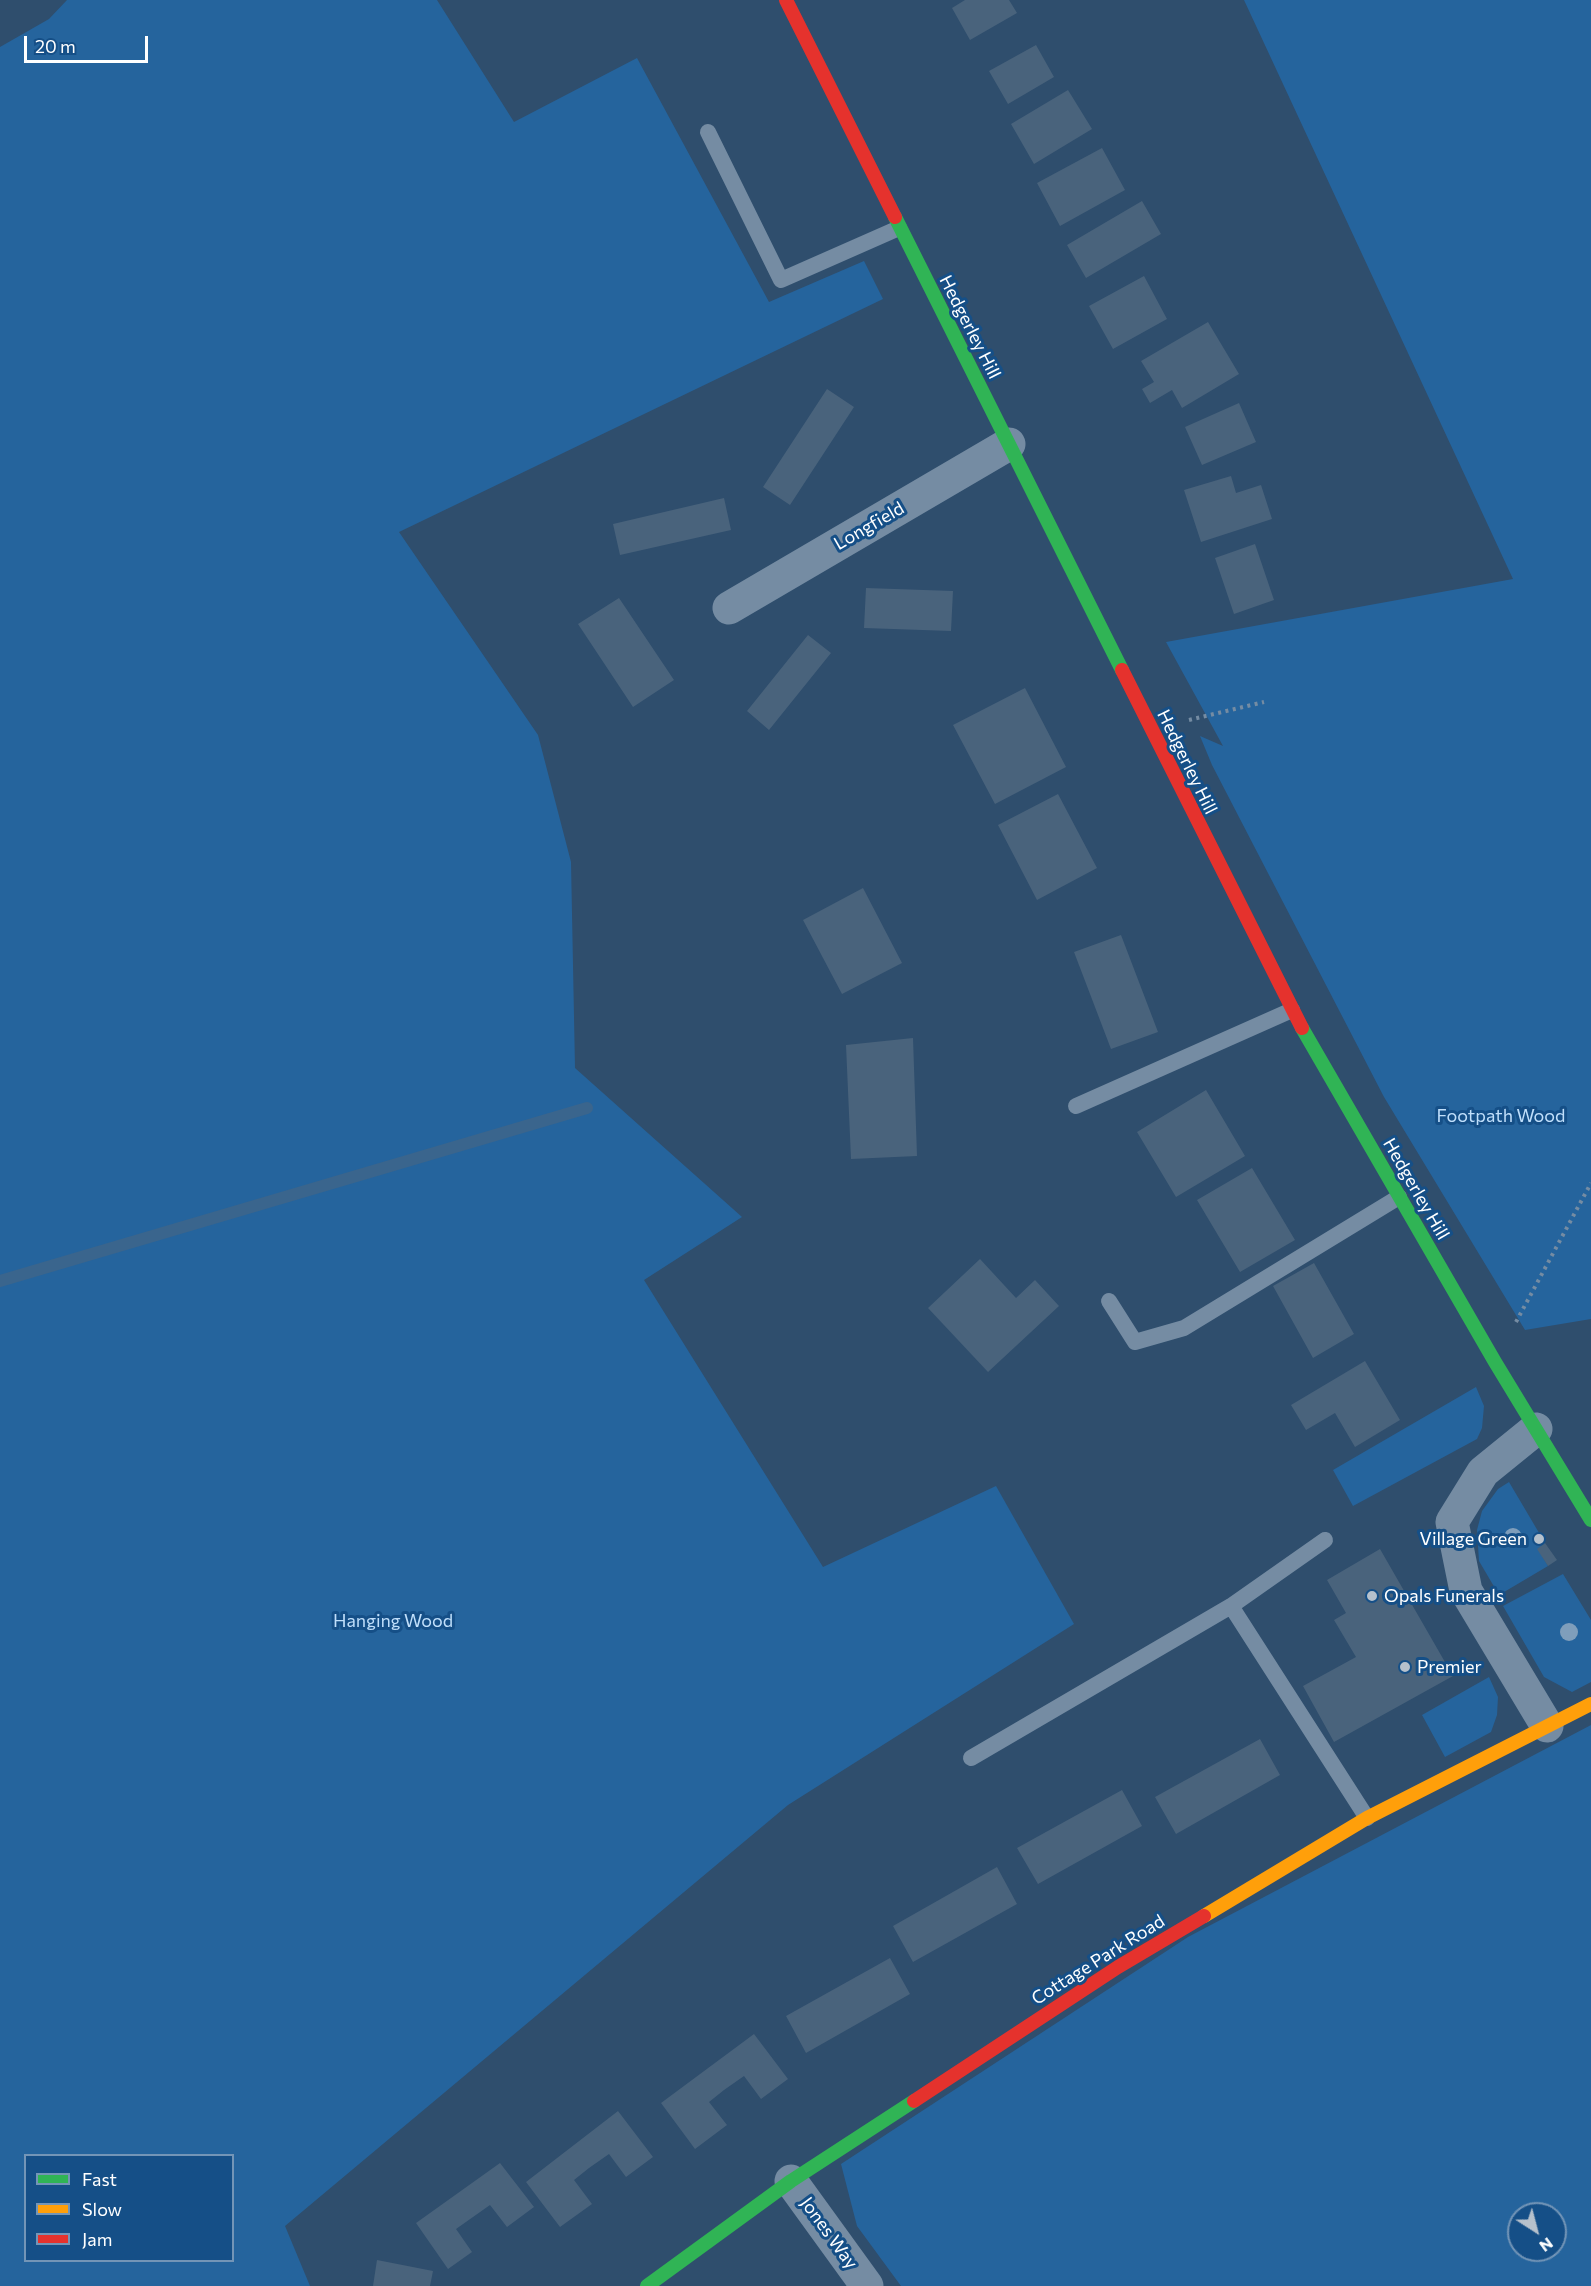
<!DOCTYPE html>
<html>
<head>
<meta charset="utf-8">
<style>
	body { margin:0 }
	#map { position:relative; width:1591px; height:2286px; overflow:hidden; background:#2f4e6d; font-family:Commissioner,sans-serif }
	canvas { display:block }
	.legend { position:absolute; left:24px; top:2154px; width:210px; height:108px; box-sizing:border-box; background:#154f87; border:2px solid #7395b7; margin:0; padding:8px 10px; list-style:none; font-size:18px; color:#fff }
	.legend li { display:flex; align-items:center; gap:12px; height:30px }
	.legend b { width:30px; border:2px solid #7395b7 }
	.north { position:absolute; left:1507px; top:2202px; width:60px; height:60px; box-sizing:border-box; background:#154f87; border:2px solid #7395b7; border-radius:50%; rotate:144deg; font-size:16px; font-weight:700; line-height:24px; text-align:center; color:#fff }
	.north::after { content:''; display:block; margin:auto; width:21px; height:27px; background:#b6c1cc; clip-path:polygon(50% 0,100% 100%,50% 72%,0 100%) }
	.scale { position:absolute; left:24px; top:36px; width:124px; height:27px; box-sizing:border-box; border:3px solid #fff; border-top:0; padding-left:8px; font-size:18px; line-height:21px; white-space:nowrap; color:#fff; -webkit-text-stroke:4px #154f87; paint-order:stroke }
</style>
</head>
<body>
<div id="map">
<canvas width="1591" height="2286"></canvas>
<ul class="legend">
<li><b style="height:8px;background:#30b455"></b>Fast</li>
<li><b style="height:8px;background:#ff9f0a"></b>Slow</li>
<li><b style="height:8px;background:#e5322d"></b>Jam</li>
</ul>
<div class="north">N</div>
<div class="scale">20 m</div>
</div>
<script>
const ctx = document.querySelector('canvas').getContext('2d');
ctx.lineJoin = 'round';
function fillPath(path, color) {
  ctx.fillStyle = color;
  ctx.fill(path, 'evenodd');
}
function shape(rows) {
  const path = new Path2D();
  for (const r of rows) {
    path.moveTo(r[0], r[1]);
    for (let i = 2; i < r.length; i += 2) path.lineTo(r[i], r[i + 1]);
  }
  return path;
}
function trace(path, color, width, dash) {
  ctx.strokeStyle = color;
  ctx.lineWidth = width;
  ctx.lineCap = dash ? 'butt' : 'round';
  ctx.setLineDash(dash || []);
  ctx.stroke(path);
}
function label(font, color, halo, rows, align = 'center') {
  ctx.font = font + ' Commissioner,sans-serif';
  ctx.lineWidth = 6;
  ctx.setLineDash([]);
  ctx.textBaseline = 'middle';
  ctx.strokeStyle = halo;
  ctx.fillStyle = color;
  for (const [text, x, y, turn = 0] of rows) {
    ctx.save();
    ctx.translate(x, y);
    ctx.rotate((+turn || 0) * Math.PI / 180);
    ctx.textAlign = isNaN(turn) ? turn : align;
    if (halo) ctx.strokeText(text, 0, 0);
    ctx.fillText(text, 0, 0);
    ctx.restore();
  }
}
fillPath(shape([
	[67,0,437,0,514,122,637,58,769,302,864,261,883,299,399,532,538,735,571,862,575,1068,742,1217,644,1280,823,1567,996,1486,1074,1624,788,1805,285,2226,310,2286,0,2286,0,47,49,19],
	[26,2156,232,2156,232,2260,26,2260],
	[1244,0,1591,0,1591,1319,1525,1330,1384,1097,1212,765,1200,736,1223,746,1166,642,1513,579],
	[1476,1387,1484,1406,1482,1428,1477,1439,1353,1506,1333,1470],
	[1509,1482,1545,1543,1538,1549,1548,1566,1499,1595,1479,1561,1477,1530,1482,1511,1498,1489],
	[1563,1574,1591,1620,1591,1682,1572,1692,1544,1677,1503,1606],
	[1489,1677,1498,1697,1497,1715,1491,1732,1445,1757,1422,1715],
	[1591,1725,1591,2286,901,2286,857,2226,841,2164,1188,1937],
	[1519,2214,1555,2214,1555,2250,1519,2250]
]), '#25649d');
trace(shape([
	[0,1281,587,1108]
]), '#3a658d', 12);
fillPath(shape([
	[965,0,1009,0,1017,13,970,40,952,8],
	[1036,45,1054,77,1008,104,989,71],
	[1068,90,1092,129,1034,164,1011,124],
	[1102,148,1125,190,1060,226,1037,183],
	[1142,201,1161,234,1086,278,1067,245],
	[1144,276,1167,319,1113,349,1089,306],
	[1208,322,1239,374,1182,408,1172,390,1150,403,1142,389,1154,382,1141,361],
	[827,389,854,407,790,505,763,487],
	[1239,403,1256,442,1202,465,1185,427],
	[1231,476,1236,493,1261,485,1272,519,1201,542,1184,490],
	[724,498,731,530,620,555,613,524],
	[1255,544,1274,600,1234,614,1215,558],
	[866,588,953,591,951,631,864,628],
	[619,598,674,680,633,707,578,624],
	[808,635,831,653,769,730,747,711],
	[1025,688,1066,767,995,804,953,725],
	[1058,794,1097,868,1037,900,998,825],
	[863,888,902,963,842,994,803,920],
	[1121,935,1158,1032,1111,1049,1074,952],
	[913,1038,917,1156,851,1159,846,1045],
	[1206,1090,1245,1156,1176,1197,1137,1132],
	[1252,1168,1295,1240,1240,1272,1197,1200],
	[980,1259,1016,1298,1035,1280,1059,1306,988,1372,928,1308],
	[1314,1263,1354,1334,1313,1358,1273,1286],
	[1365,1361,1400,1420,1355,1447,1335,1413,1306,1430,1291,1405],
	[1545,1543,1557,1560,1548,1566,1537,1549],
	[1380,1549,1453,1676,1334,1742,1303,1686,1356,1657,1334,1620,1346,1613,1327,1580],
	[1260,1739,1280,1775,1176,1834,1155,1797],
	[1122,1790,1142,1826,1038,1884,1017,1848],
	[997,1867,1017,1904,913,1962,893,1926],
	[890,1958,910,1994,806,2053,786,2016],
	[754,2034,788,2079,761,2099,744,2076,724,2090,709,2102,727,2125,695,2149,661,2103],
	[618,2111,653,2157,626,2177,609,2154,589,2168,574,2180,592,2204,560,2227,526,2182],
	[500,2163,534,2207,507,2227,490,2205,456,2229,472,2252,448,2269,416,2223],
	[377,2260,433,2271,430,2286,373,2286]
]), '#49637c');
trace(shape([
	[1189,720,1264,702],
	[1516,1322,1591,1183]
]), '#758ca3', 4, [3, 4.5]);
trace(shape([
	[708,132,781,280,899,228],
	[1076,1106,1292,1010],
	[1109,1301,1135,1342,1184,1328,1399,1197],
	[1231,1606,1367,1818],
	[971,1758,1231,1606,1325,1540]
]), '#758ca3', 16);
trace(shape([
	[729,608,1009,444],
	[1536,1429,1483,1472,1452,1522,1466,1591,1547,1726],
	[791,2181,867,2286]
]), '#758ca3', 33);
trace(shape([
	[895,217,1122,670],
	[1302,1028,1495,1362,1591,1520],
	[647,2286,791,2181,914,2101]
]), '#30b455', 14);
trace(shape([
	[1204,1916,1367,1818,1591,1704]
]), '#ff9f0a', 14);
trace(shape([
	[786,0,895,217],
	[1122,670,1302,1028],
	[914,2101,1118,1967,1204,1916]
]), '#e5322d', 14);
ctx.fillStyle = '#7f9ebb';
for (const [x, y] of [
	[1513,1537],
	[1569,1632]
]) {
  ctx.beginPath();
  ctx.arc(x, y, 9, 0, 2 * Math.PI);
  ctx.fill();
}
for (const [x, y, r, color] of [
	[1539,1539,6,"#b6c1cc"],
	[1372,1596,6,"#b6c1cc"],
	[1405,1667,6,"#b6c1cc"]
]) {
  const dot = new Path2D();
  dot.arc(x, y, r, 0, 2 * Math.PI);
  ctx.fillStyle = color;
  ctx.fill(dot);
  trace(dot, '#154f87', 2);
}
label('18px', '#fff', '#154f87', [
	["Hedgerley Hill",970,327,63],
	["Longfield",869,526,-30],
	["Hedgerley Hill",1187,762,64],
	["Hedgerley Hill",1416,1189,60],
	["Cottage Park Road",1098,1960,-32],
	["Jones Way",829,2233,54]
]);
label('18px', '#c0dffb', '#154f87', [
	["Footpath Wood",1501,1116],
	["Hanging Wood",393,1621]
]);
label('18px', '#fff', '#154f87', [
	["Village Green",1527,1539,"right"],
	["Opals Funerals",1384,1596],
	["Premier",1417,1667]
], 'left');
</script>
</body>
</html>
